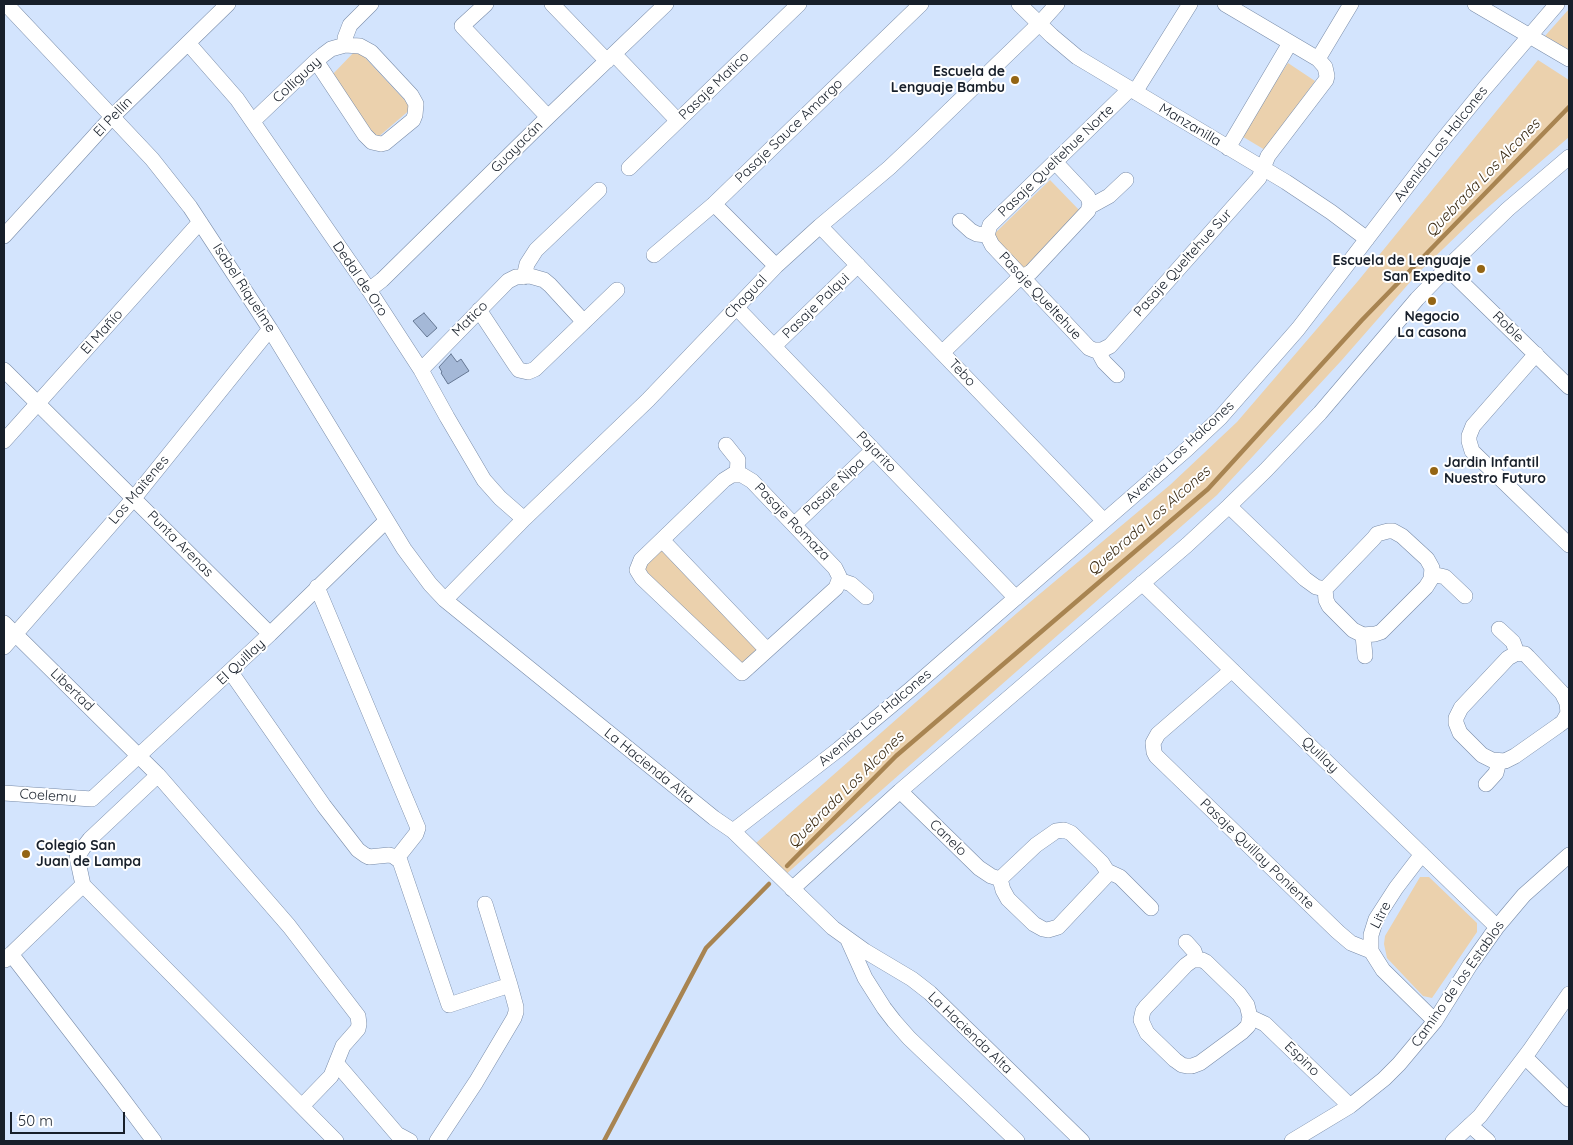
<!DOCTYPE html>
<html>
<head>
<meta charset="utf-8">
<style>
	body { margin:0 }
	#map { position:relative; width:1573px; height:1145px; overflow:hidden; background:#d3e4fd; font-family:Quicksand,sans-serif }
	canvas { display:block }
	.frame { position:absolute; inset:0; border:5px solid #171f2a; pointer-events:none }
	.scale { position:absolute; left:10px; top:1112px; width:115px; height:22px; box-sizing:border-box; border:2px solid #171f2a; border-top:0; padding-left:6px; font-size:15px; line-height:18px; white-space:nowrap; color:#171f2a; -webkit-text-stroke:4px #fff; paint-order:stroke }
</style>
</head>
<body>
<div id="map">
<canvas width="1573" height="1145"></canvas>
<div class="frame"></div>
<div class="scale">50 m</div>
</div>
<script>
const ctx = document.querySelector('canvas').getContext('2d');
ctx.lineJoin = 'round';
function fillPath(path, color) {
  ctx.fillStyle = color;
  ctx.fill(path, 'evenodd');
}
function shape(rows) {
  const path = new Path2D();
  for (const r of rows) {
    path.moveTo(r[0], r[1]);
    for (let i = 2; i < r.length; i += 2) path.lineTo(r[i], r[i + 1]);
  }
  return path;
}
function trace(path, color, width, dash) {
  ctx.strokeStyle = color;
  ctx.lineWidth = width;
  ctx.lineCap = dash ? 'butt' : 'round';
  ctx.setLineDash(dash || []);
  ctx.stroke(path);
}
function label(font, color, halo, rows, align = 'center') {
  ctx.font = font + ' Quicksand,sans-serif';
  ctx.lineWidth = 4;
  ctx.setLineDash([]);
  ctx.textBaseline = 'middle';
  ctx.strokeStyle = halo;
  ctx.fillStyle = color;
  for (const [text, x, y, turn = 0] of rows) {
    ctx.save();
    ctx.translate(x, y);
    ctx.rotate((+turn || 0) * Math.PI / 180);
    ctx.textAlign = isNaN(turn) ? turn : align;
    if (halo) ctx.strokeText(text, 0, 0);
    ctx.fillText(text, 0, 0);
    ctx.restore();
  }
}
fillPath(shape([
	[1569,9,1569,50,1545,36],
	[357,49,412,108,377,138,331,76],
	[1538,60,1569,80,1569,137,1470,223,1418,273,1341,361,1217,495,784,876,756,843,1017,613,1170,485,1237,422,1358,281],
	[1288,63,1315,81,1265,150,1240,135],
	[1050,180,1082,213,1022,271,990,238],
	[662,549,760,647,740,668,642,569],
	[1420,877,1429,877,1477,923,1477,932,1432,998,1423,996,1387,958,1384,944,1385,936]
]), '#ebd1ad');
trace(shape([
	[787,866,896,756,1208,489,1362,320,1569,107],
	[604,1141,706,948,769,884]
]), '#a88451', 4.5);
const building = shape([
	[424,313,437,328,427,337,413,321,424,313],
	[451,354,457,362,461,359,469,371,448,384,441,373,442,372,439,367,451,354]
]);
fillPath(building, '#a4b8d7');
trace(building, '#657793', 1);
const minor = shape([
	[6,4,152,159,190,207,270,329,404,549,430,584,445,600,714,818,733,831,833,928,865,951,912,979,930,993,1082,1141],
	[486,4,462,26,548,117],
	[552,4,607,61],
	[1019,4,1052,36,1077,57,1286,182,1331,212,1367,239],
	[1475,4,1569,59],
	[188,43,237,99,369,290,421,370,447,417,484,480,500,498,524,519],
	[345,45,345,38,350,25,371,4],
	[614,54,678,121],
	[1318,59,1351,4],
	[1135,92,1190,4],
	[253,121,316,61,323,55,331,49,345,45,360,46,371,52,411,95,416,104,415,115,413,120,385,143,381,144,372,142,365,135,316,61],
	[1228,148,1290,43],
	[629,168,799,4],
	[714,204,776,266],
	[1089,207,1109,196,1126,180],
	[960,221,971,231,977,234,987,235],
	[820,226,1104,521],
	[987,235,992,245,1089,348,1094,350,1102,350,1110,346,1259,178,1268,156,1326,80,1327,76,1325,67,1318,59,1225,4],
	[987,235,990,225,1130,89],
	[4,236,112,117,228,4],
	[654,255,714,204,921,4],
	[1447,268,1569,387],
	[524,277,527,264,536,250,599,190],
	[369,290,382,280,548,117,666,4],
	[736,307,1016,598],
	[479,310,516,366,519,370,528,372,535,369,617,290],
	[774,346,858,265],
	[1098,351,1104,362,1117,375],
	[942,353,1016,281,1031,272,1088,211,1090,204,1088,197,1055,162],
	[1536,354,1473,426,1469,436,1469,441,1472,451,1476,455,1569,545],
	[4,370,270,634],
	[421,370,508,281,516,277,530,276,544,280,550,285,584,322],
	[4,441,200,222],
	[726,445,738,460,737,475],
	[732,475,742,475,752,481,835,568,839,576,839,580,836,588,742,673,642,578,637,570,641,560,724,480,732,475],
	[1229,506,1305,579,1316,587,1325,589],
	[794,525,873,450],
	[1388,531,1393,531,1402,536,1427,559,1432,568,1431,579,1426,587,1381,632,1375,634,1363,635,1353,630,1329,606,1326,600,1325,589,1374,538,1377,534,1388,531],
	[662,540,767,650],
	[1432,574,1445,577,1465,596],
	[839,580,851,584,866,597],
	[1142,583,1497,927],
	[317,587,418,828,416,834,397,858],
	[445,600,524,519,648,400,776,266,820,226,889,168,924,135,1040,23,1057,4],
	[4,623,158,775,289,926,358,1016,359,1024,358,1029,343,1046,331,1076,302,1106],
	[1499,629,1513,642,1517,653],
	[1363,635,1365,656],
	[4,647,134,498,270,329],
	[1517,653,1525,654,1528,657,1562,693,1567,703,1568,713,1563,722,1559,725,1515,756,1505,761,1492,760,1482,755,1460,733,1456,723,1456,718,1461,708,1508,658,1517,653],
	[1232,670,1158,734,1153,743,1154,752,1156,756,1338,932,1351,943,1371,951],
	[230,671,324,806,358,850,365,855,369,857,389,855,393,856,400,861,449,1005,510,985,485,904],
	[158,775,90,839,83,848,77,857,83,885,336,1141],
	[1486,784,1496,773,1499,761],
	[900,791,979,868,991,876,1000,879],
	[4,793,92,799,270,634,386,521],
	[1064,830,1071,833,1102,863,1107,871,1106,876,1058,927,1048,930,1043,929,1034,924,1008,899,1003,890,1000,879,1036,845,1056,831,1064,830],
	[733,831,839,749,911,689,1187,449,1220,418,1298,329,1441,142,1485,88,1557,4],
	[1422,854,1396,888,1376,919,1371,935,1371,951,1383,970,1435,1021],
	[1107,871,1120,877,1151,908],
	[792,889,900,791,1187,545,1229,506,1266,470,1320,413,1417,299,1447,268,1508,209,1569,157],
	[848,940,865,978,884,1008,894,1021,909,1038,1017,1141],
	[1186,942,1194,951,1197,960],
	[11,954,112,1085,154,1141],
	[5,960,83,885],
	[1193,960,1202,960,1206,962,1239,994,1247,1005,1250,1017,1248,1026,1242,1032,1200,1063,1192,1066,1187,1066,1182,1065,1175,1060,1147,1033,1141,1020,1143,1011,1146,1007,1186,965,1193,960],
	[1250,1017,1265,1024,1350,1106],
	[1525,1057,1568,1099],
	[337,1064,397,1134,410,1141],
	[1470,1125,1488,1141],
	[437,1141,476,1082,514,1018,516,1012,516,1007,510,985],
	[1292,1141,1350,1106,1384,1079,1399,1064,1435,1021,1470,965,1497,927,1524,895,1569,855],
	[1453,1141,1480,1116,1530,1050,1569,994]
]);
trace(minor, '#788ba8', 16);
trace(minor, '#fff', 15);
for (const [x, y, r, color] of [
	[1015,80,5,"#946514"],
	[1481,269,5,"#946514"],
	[1432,301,5,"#946514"],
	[1434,471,5,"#946514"],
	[26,854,5,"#946514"]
]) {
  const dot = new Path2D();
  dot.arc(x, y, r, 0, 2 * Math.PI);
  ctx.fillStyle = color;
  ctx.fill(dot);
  trace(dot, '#fff', 2);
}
label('bold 14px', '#171f2a', '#fff', [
	["Escuela de",1005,72],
	["Lenguaje Bambu",1005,88],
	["Escuela de Lenguaje",1471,261],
	["San Expedito",1471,277],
	["Negocio",1432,317,"center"],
	["La casona",1432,333,"center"],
	["Jardin Infantil",1444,463,"left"],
	["Nuestro Futuro",1444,479,"left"],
	["Colegio San",36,846,"left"],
	["Juan de Lampa",36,862,"left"]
], 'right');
label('14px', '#171f2a', '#fff', [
	["Colliguay",297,80,-43],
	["Pasaje Matico",714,86,-44],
	["El Pellín",113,117,-46],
	["Manzanilla",1190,125,31],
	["Pasaje Sauce Amargo",789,131,-44],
	["Avenida Los Halcones",1441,144,-52],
	["Guayacán",517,147,-45],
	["Pasaje Queltehue Norte",1056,161,-44],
	["Pasaje Queltehue Sur",1183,263,-48],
	["Dedal de Oro",360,279,56],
	["Isabel Riquelme",244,288,57],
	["Pasaje Queltehue",1040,296,47],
	["Chagual",746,297,-46],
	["Pasaje Palqui",816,306,-44],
	["Matico",470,319,-45],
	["Roble",1508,327,44],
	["El Mañío",102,332,-48],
	["Tebo",962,373,46],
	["Pajarito",876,452,46],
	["Avenida Los Halcones",1180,452,-43],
	["Pasaje Ñipa",834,487,-43],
	["Los Maitenes",139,490,-50],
	["Pasaje Romaza",792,522,46],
	["Punta Arenas",180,544,45],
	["El Quillay",241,662,-43],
	["Libertad",72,690,44],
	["Avenida Los Halcones",875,718,-40],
	["Quillay",1320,755,44],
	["La Hacienda Alta",649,766,39],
	["Coelemu",48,796,4],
	["Canelo",948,838,44],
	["Pasaje Quillay Poniente",1257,854,44],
	["Litre",1381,915,-63],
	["Camino de los Establos",1458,984,-55],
	["La Hacienda Alta",970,1033,44],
	["Espino",1302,1059,44]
]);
label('italic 15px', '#382810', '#fff', [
	["Quebrada Los Alcones",1483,178,-46],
	["Quebrada Los Alcones",1149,521,-41],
	["Quebrada Los Alcones",846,790,-45]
]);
</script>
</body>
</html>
